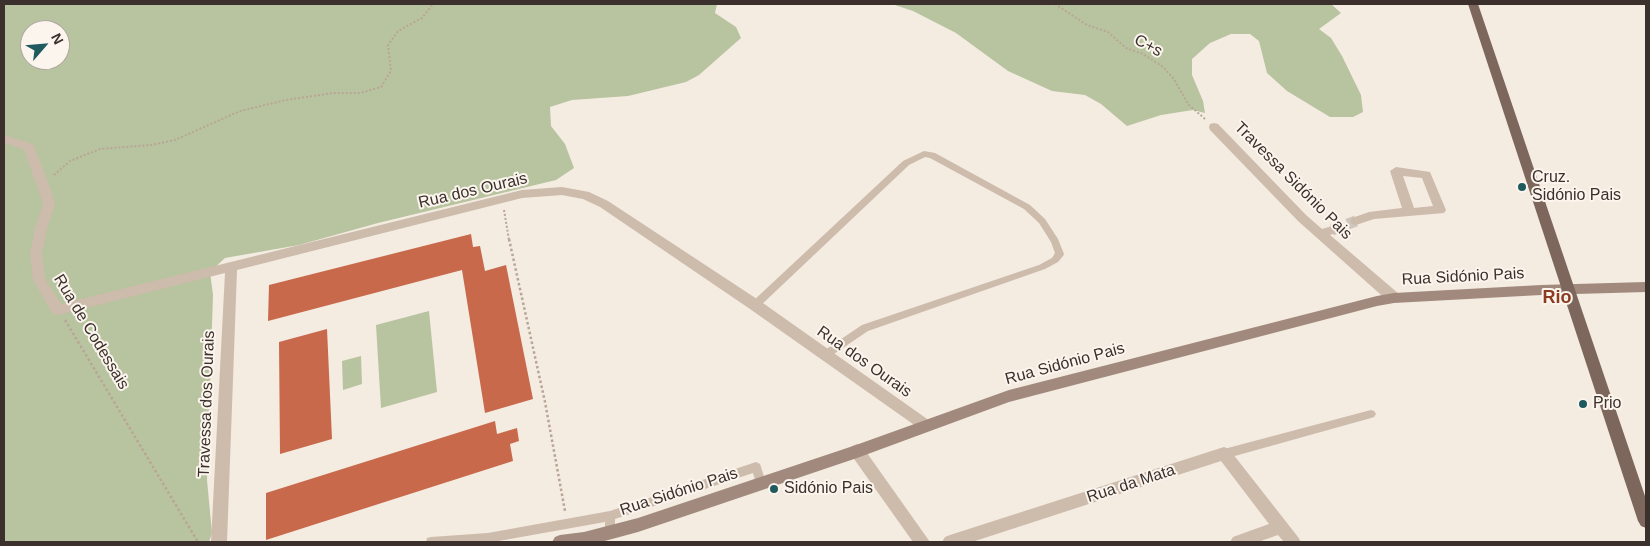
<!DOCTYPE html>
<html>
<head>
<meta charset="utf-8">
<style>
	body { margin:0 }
	#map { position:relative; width:1650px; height:546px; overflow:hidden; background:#f4ebe1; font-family:Arial,sans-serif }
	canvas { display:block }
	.frame { position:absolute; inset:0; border:5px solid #3b302b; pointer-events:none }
	.north { position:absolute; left:20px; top:20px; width:50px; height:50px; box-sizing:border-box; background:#fbf5ee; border:1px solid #aea6a0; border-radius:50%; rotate:63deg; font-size:14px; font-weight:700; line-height:20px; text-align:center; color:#3b302b }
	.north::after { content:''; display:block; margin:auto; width:18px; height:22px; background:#1f5a5e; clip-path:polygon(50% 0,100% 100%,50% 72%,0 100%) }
</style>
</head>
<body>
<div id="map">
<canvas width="1650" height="546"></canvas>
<div class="frame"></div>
<div class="north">N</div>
</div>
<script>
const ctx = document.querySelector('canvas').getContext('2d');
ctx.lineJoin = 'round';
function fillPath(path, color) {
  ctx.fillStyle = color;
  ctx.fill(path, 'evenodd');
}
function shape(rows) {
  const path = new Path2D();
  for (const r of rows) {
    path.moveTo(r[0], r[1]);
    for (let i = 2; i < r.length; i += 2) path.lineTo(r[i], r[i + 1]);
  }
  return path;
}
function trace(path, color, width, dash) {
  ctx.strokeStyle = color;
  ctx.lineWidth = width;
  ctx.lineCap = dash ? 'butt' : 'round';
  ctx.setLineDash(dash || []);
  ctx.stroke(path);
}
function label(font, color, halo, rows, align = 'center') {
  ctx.font = font + ' Arial,sans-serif';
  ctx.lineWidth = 4;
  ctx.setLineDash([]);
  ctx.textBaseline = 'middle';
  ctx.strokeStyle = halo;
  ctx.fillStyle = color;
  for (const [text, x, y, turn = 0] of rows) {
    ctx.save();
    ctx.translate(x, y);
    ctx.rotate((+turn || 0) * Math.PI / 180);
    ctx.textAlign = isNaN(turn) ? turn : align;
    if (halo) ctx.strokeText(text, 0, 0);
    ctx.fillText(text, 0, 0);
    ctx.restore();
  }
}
fillPath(shape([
	[4,4,717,4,715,13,736,27,741,38,699,75,686,82,628,96,572,100,550,107,551,126,565,144,574,168,556,180,378,223,299,245,225,258,210,272,213,295,207,480,212,533,209,542,4,542],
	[30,30,60,30,60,60,30,60],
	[892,4,1331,4,1341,13,1319,29,1331,38,1342,56,1361,95,1363,112,1353,117,1330,117,1287,91,1267,73,1259,41,1250,34,1231,34,1210,43,1192,59,1192,75,1203,101,1205,113,1193,110,1161,115,1127,126,1101,104,1085,95,1052,91,1008,71,956,33,913,11],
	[429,311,437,392,381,408,376,325],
	[361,356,362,384,343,390,342,361]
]), '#b8c4a0');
fillPath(shape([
	[471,234,473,247,480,246,485,271,506,265,533,399,485,413,462,270,268,321,269,285],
	[327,329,332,439,280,454,279,342],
	[495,421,497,434,517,428,519,441,510,444,513,461,266,540,266,493]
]), '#c8694b');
trace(shape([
	[1332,230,1356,221]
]), '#cfc6bd', 11, [11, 5.5]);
trace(shape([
	[1055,4,1087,25,1108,32,1126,48,1143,54,1163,67,1174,79,1188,104,1205,119],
	[54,175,70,161,100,149,151,145,175,140,240,111,286,100,333,93,360,93,381,87,391,71,388,45,398,31,422,18,433,4],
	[504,210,509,240]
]), '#b9a596', 2, [2, 2]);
trace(shape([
	[509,239,545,402,565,511],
	[65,320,198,542]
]), '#b9a596', 2.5, [2.5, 2.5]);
fillPath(shape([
	[924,151,935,153,1030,205,1045,219,1058,239,1064,254,1063,256,1058,262,1045,269,868,331,828,358,825,359,822,358,820,355,822,352,862,325,1039,265,1052,258,1055,253,1051,242,1039,223,1024,209,930,158,925,157,909,165,758,308,752,308,751,305,752,302,903,161,924,151],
	[1371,410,1374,411,1376,414,1374,417,1371,418,1224,459,1220,457,1219,454,1220,451,1224,449,1371,410],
	[756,462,760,464,761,467,766,483,765,486,761,488,757,486,753,473,615,519,615,532,614,536,610,537,606,536,605,532,605,522,493,542,426,542,427,538,431,537,488,533,610,511,756,462]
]), '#cdbbac');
fillPath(shape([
	[1214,123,1218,124,1306,215,1322,229,1332,226,1336,227,1338,230,1336,233,1330,235,1399,294,1400,298,1399,302,1389,302,1298,221,1210,130,1209,127,1210,124,1214,123],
	[4,135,33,144,49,185,55,204,47,228,42,254,45,279,61,304,522,190,562,187,589,192,608,201,760,301,930,421,932,425,930,429,925,431,920,429,750,309,600,207,583,199,562,195,522,198,237,270,227,542,211,542,225,273,58,315,53,314,33,280,30,254,35,228,43,204,24,149,4,143,4,135],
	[1396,167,1430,172,1446,210,1444,213,1374,219,1356,225,1352,224,1350,221,1352,218,1369,212,1402,208,1390,171,1396,167],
	[1403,176,1422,178,1433,206,1414,208,1403,176],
	[857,444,862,446,930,542,913,542,852,456,850,451,852,446,857,444],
	[1224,447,1229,449,1298,537,1301,542,1284,542,1278,535,1258,542,1230,542,1233,537,1269,524,1221,461,972,542,942,542,945,537,950,535,1224,447]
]), '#cdbbac');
fillPath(shape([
	[1646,282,1646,292,1541,295,1394,303,1377,306,1009,402,857,458,638,532,601,542,552,542,555,537,560,535,584,532,638,518,856,445,1009,390,1377,296,1394,293,1541,285,1646,282]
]), '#a18a7d');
fillPath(shape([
	[1468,4,1478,4,1646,499,1646,528,1641,526,1638,521,1468,4]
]), '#7d675c');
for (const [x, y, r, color] of [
	[1522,187,5,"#1f5a5e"],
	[1583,404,5,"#1f5a5e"],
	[774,489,5,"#1f5a5e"]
]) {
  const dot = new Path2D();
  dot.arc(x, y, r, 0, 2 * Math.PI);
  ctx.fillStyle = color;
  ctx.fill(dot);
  trace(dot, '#fbf5ee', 2);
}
label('16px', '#3b302b', '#fbf5ee', [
	["C+s",1148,46,28],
	["Travessa Sidónio Pais",1293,181,45],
	["Rua dos Ourais",473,191,-13],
	["Rua Sidónio Pais",1463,277,-3],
	["Rua de Codessais",91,332,59],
	["Rua dos Ourais",864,362,35],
	["Rua Sidónio Pais",1065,364,-15],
	["Travessa dos Ourais",207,404,-88],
	["Rua da Mata",1131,484,-18],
	["Rua Sidónio Pais",679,492,-18]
]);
label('16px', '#3b302b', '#fbf5ee', [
	["Cruz.",1532,178],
	["Sidónio Pais",1532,196],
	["Prio",1593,404],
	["Sidónio Pais",784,489]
], 'left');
label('bold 18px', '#8c3b22', '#fbf5ee', [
	["Rio",1557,298]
]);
</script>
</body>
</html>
